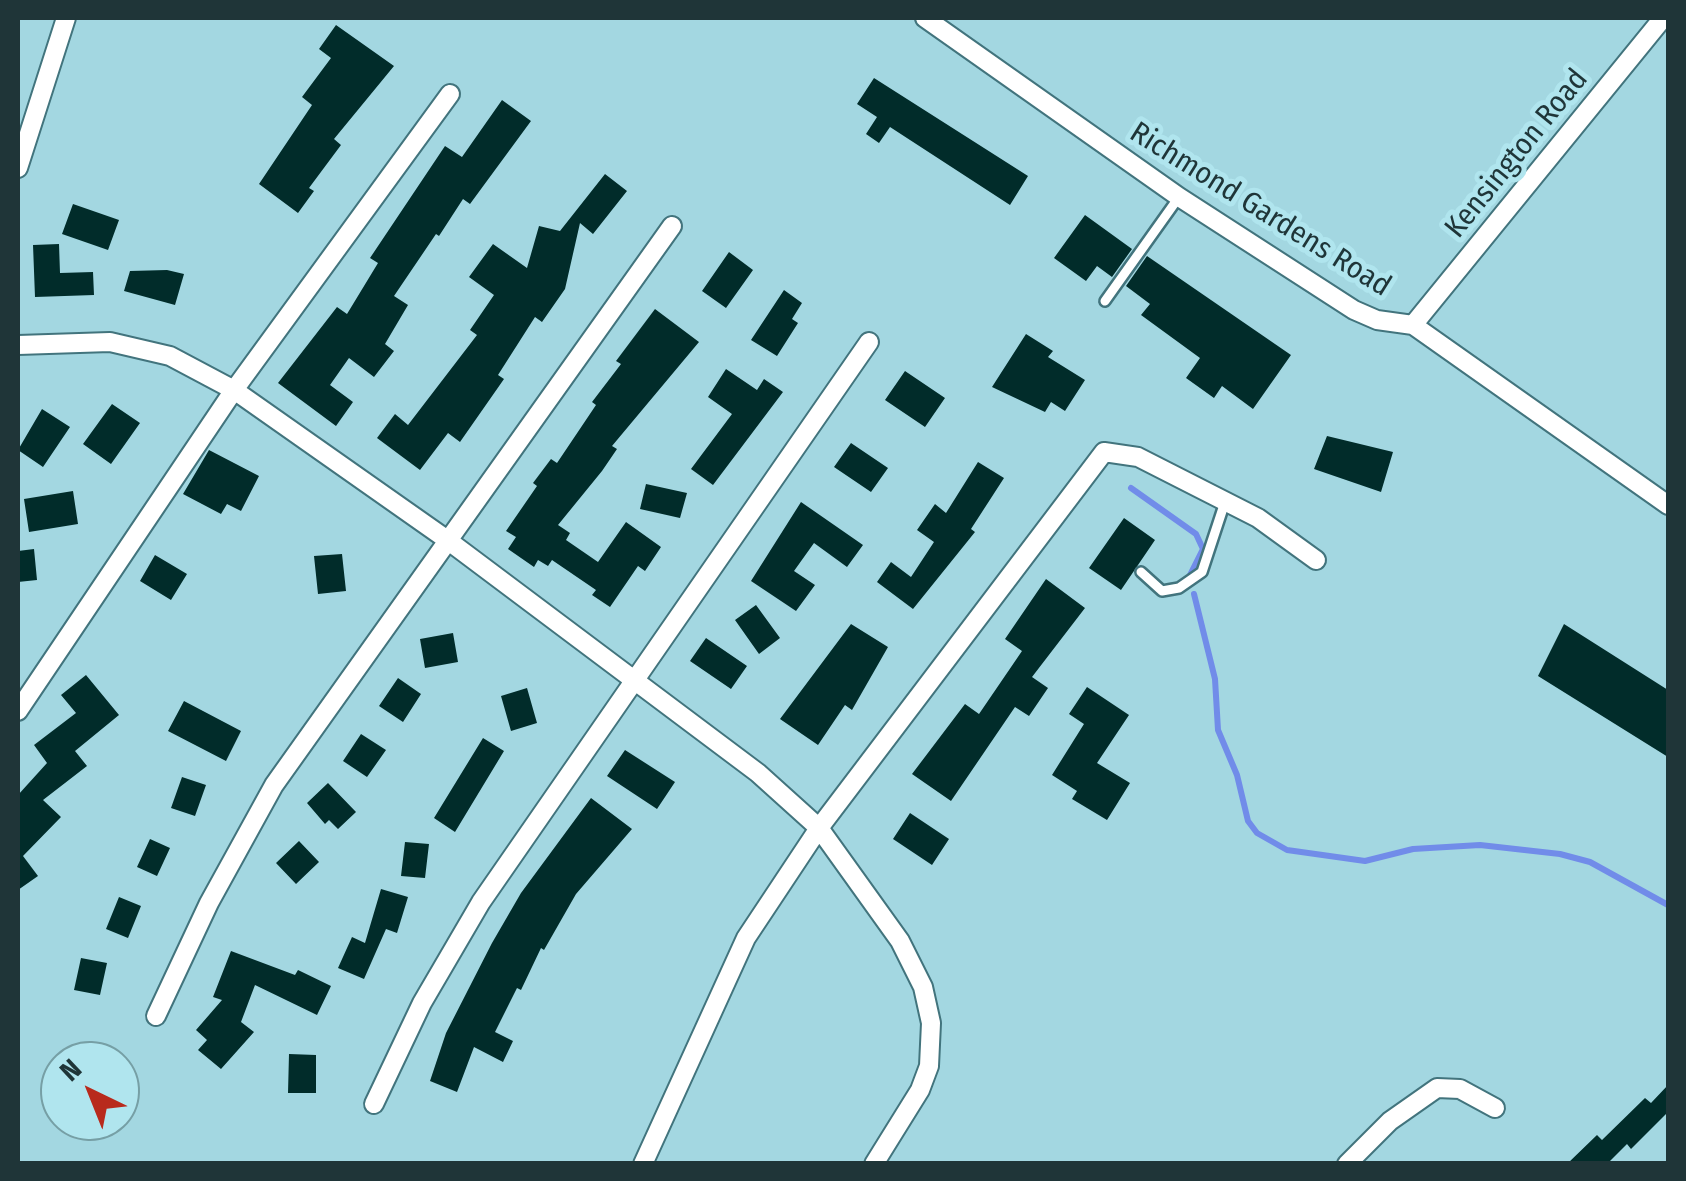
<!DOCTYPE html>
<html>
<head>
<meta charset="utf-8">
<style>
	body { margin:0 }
	#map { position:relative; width:1686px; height:1181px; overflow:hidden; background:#a3d7e1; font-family:"Fira Sans Condensed",sans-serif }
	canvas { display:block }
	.frame { position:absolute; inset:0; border:20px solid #1f3538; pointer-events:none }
	.north { position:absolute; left:40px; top:1041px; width:100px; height:100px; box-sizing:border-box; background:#b0e5ee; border:2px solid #769fa5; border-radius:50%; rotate:317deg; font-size:28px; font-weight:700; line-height:40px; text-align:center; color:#1f3538 }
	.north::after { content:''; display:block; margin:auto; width:35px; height:45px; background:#b82a1c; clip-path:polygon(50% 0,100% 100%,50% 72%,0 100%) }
</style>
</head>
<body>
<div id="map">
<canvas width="1686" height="1181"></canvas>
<div class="frame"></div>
<div class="north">N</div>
</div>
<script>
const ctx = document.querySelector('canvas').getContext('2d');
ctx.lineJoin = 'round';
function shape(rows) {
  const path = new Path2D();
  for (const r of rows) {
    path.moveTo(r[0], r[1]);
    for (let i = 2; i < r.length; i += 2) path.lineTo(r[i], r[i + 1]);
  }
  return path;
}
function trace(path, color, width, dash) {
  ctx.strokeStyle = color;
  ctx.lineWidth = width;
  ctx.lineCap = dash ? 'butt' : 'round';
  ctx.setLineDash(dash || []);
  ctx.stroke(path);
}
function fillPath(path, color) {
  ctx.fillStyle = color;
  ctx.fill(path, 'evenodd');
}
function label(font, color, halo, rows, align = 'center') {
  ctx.font = font + ' "Fira Sans Condensed",sans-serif';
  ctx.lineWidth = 10;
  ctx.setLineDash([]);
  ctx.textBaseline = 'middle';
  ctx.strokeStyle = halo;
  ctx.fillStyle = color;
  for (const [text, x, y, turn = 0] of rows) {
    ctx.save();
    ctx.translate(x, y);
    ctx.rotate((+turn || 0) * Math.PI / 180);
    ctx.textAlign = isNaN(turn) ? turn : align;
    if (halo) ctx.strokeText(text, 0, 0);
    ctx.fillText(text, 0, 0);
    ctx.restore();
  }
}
trace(shape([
	[1131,488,1196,534,1203,549,1190,575],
	[1194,594,1215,679,1218,730,1237,775,1248,821,1257,833,1287,850,1365,861,1413,849,1480,845,1560,854,1590,862,1668,905]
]), '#718ce9', 6);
fillPath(shape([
	[336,25,394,66,334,139,341,145,309,188,314,191,298,213,259,184,312,105,302,97,331,58,319,49],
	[874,78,1028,176,1010,205,890,127,879,143,866,134,877,117,857,104],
	[502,100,531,121,470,204,463,199,439,236,436,234,394,296,408,305,385,344,394,351,374,377,349,358,330,385,353,402,336,426,278,383,337,307,347,314,378,263,370,258,445,146,462,157],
	[605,174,627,191,593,234,580,223,565,289,542,322,535,317,498,375,504,379,460,442,448,433,420,470,377,438,395,414,408,425,477,335,470,330,494,295,469,277,493,244,527,268,539,226,560,231],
	[73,204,119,220,108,250,62,234],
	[1085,215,1132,249,1112,277,1097,266,1086,281,1054,258],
	[59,244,60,273,93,272,94,295,35,297,33,245],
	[729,252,753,270,726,308,702,291],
	[1147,256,1291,355,1253,409,1222,386,1214,398,1186,378,1200,358,1141,315,1150,304,1126,286],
	[167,270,184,274,175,305,124,291,130,271],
	[784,290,802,303,792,319,798,323,777,356,751,340],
	[655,309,699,342,612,446,617,449,602,471,558,525,570,533,566,540,598,562,626,522,661,547,645,571,638,566,610,607,592,595,596,590,552,560,548,566,538,560,534,567,508,549,516,537,506,531,537,486,533,483,551,459,557,463,596,405,592,402,621,364,616,361],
	[1026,334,1053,351,1048,357,1085,380,1065,411,1051,402,1045,412,992,387],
	[726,369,757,390,764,379,783,392,713,485,691,469,732,414,708,397],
	[905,371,945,398,925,427,885,400],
	[112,404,140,423,111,464,83,444],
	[42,409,70,427,43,467,18,450],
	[1327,436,1393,452,1381,492,1314,469],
	[851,443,888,468,871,492,834,467],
	[209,450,259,476,241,511,227,504,221,514,183,494],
	[978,462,1004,478,971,529,975,532,913,609,877,582,891,562,911,577,934,542,917,530,935,504,946,513],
	[646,484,687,493,680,518,640,509],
	[73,491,78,524,29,532,24,499],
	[801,502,863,545,847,567,814,543,794,571,815,585,796,611,751,581],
	[1124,518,1155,540,1121,590,1089,568],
	[34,549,37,580,18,582,18,551],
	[342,554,346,591,318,594,314,556],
	[155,555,187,574,171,600,140,581],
	[1046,579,1085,608,1032,677,1048,688,1029,716,1015,707,951,801,912,774,965,704,979,714,1022,651,1005,639],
	[756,605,780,638,759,654,735,620],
	[851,624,888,647,852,710,845,705,818,745,780,719],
	[1564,624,1668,690,1668,757,1538,676],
	[453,633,458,662,425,668,420,639],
	[706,638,747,666,731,689,690,661],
	[86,675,119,715,75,751,87,766,43,800,61,817,23,856,38,876,18,890,18,795,47,763,34,745,76,713,61,695],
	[398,678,421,694,403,722,379,706],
	[1087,687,1129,715,1097,763,1130,783,1107,820,1072,799,1077,791,1052,775,1084,724,1069,714],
	[527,688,537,723,511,731,501,696],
	[184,701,241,731,226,761,168,731],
	[361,734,386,750,367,777,343,761],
	[483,738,504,751,455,832,434,818],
	[625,750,675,782,657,809,607,776],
	[182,777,206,785,195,816,171,808],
	[328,783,356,812,338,829,329,820,325,824,307,803],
	[591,798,632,829,576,894,544,950,541,948,521,990,517,988,495,1032,513,1041,503,1062,474,1047,457,1092,430,1081,446,1033,492,943,521,893],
	[910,813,949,839,932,865,893,839],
	[150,839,170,848,157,876,137,867],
	[299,841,319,862,296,884,276,863],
	[405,842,429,844,425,878,401,876],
	[381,889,408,897,397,933,386,929,364,979,338,968,352,937,365,943],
	[119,897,141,906,128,938,106,929],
	[231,951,295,975,298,970,331,986,317,1015,255,985,241,1022,254,1032,221,1069,198,1050,207,1040,196,1030,222,1000,213,997],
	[81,958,107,963,100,995,74,990],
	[289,1054,316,1055,316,1093,288,1093],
	[1668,1085,1668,1112,1631,1149,1627,1144,1607,1164,1567,1164,1597,1135,1602,1140,1645,1098,1651,1103]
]), '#012c2a');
const service = shape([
	[1105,301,1179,197],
	[1141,572,1162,591,1179,588,1202,572,1225,502]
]);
const minor = shape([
	[925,18,1179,197,1354,310,1377,320,1413,325,1668,505],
	[18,168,66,18],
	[1413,325,1663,18],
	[18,345,110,342,170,356,234,390,446,539,758,773,819,828,900,941,923,987,931,1023,929,1066,920,1090,874,1164],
	[18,711,234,390,450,94],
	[156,1016,209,903,274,785,672,226],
	[374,1104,422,1003,481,902,869,342],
	[643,1164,746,938,819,828,1104,452,1138,457,1258,518,1316,560],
	[1347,1164,1390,1121,1437,1088,1460,1089,1495,1108]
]);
trace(service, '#42747d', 14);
trace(minor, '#42747d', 22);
trace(service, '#fff', 9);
trace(minor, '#fff', 18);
label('30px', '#1f3538', '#b0e5ee', [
	["Kensington Road",1517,154,-51],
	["Richmond Gardens Road",1260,210,32]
]);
</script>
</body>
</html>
